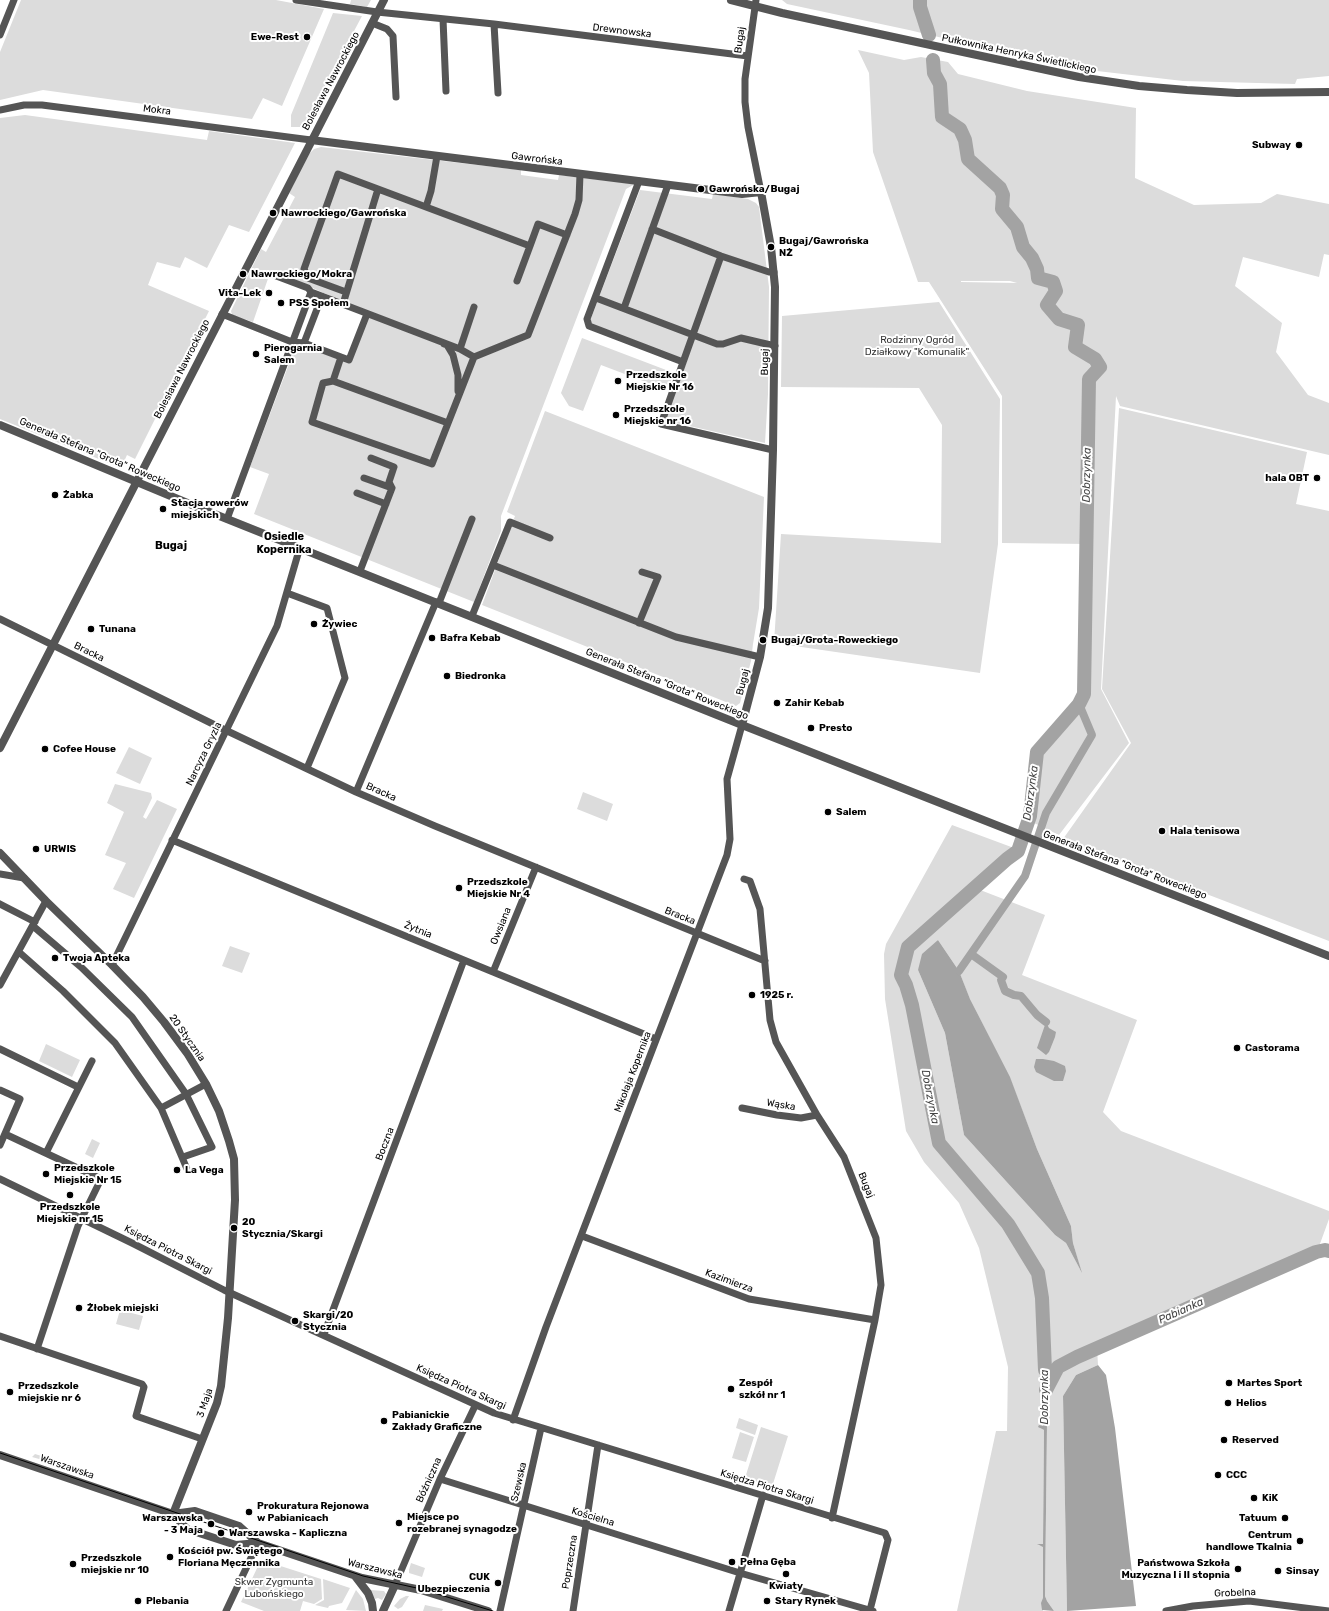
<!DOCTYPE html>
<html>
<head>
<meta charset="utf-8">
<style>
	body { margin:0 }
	canvas { display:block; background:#fff }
</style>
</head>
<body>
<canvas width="1329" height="1611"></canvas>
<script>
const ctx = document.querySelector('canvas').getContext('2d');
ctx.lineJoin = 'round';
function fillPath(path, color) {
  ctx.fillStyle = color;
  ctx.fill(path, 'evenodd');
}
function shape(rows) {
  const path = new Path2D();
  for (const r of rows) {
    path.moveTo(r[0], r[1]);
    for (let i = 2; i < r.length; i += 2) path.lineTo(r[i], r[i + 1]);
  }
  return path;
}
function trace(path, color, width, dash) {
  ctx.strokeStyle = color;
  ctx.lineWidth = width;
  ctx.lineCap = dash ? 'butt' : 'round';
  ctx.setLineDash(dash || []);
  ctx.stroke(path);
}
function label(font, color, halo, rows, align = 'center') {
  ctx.font = font + ' Rubik,sans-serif';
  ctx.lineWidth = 4;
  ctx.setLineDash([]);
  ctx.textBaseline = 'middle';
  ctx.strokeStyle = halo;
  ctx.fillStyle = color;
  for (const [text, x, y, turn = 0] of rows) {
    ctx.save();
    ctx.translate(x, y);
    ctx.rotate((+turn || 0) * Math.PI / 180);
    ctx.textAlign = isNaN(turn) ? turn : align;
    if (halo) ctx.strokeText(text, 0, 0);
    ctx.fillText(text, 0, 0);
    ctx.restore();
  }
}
fillPath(shape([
	[21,0,276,0,324,9,282,106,263,98,252,119,43,90,0,100,0,52],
	[351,0,371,0,367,7,350,4],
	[782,0,1329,0,1329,76,1297,79,1295,84,1183,81,1080,69,1010,56,968,44,909,30,787,4],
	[333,13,362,16,303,127,291,127,291,115],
	[858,50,904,60,921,57,948,62,958,74,1027,91,1136,108,1135,178,1194,205,1261,203,1277,194,1329,204,1329,255,1324,254,1319,277,1243,257,1235,286,1282,323,1276,352,1308,395,1329,403,1329,455,1120,406,1116,396,1101,689,1129,743,1059,835,1034,823,1042,753,1088,699,1089,544,1002,543,1002,396,929,282,918,282,873,152,869,73],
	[1010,281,1017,283,961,282,961,281],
	[25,115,207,140,209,131,295,143,249,232,229,225,207,268,185,257,180,268,157,262,148,285,209,311,135,459,127,455,121,468,0,419,0,118],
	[321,147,521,170,521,175,558,180,559,175,635,184,626,189,501,516,501,531,474,602,254,514,269,474,250,467,295,348,306,348,351,363,370,313,271,270,253,322,232,315,231,311,261,249,266,252,295,197,289,193,309,154,314,149],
	[640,190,712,199,713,194,748,199,756,203,759,207,769,287,768,394,765,443,667,421,666,416,687,361,591,324,590,321],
	[939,302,1000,399,998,544,980,673,774,643,781,534,941,543,942,425,919,388,781,387,782,316],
	[582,338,674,373,667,390,601,365,583,411,569,406,561,393],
	[1119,408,1307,452,1296,504,1329,511,1329,941,1063,839,1131,743,1102,689],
	[545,411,764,497,759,608,753,644,751,661,740,703,736,706,482,605,515,516,507,512],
	[129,747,152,758,140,784,116,773],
	[115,784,151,793,152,798,143,817,146,819,157,800,177,809,134,898,113,889,126,863,105,855,124,812,107,803],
	[583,792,613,804,607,821,577,809],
	[952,825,1014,848,928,929,975,888,1045,915,1022,975,1137,1020,1103,1112,1121,1131,1329,1211,1329,1219,1317,1252,1097,1348,1098,1365,1076,1375,1063,1396,1067,1611,1054,1611,1047,1601,1045,1596,1047,1425,1048,1395,1052,1383,1046,1385,1047,1353,1043,1311,1043,1427,1041,1426,1040,1428,1044,1430,1043,1544,1038,1544,1038,1545,1043,1546,1043,1611,957,1611,996,1431,1007,1431,1008,1367,979,1248,959,1203,924,1162,906,1131,885,999,884,954,886,944],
	[938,940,959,971,969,997,1011,1081,1037,1149,1071,1226,1073,1243,1081,1271,1066,1243,1055,1235,964,1135,945,1033,918,970],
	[230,946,250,953,242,973,222,966],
	[46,1044,80,1060,72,1077,39,1061],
	[92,1139,100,1143,93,1158,85,1154],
	[120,1310,143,1316,139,1330,116,1324],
	[739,1418,758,1425,755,1435,736,1428],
	[761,1427,788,1436,772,1487,745,1478],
	[740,1432,754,1437,746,1462,732,1458],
	[35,1454,51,1459,50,1462,32,1457],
	[265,1561,321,1579,322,1599,314,1604,303,1601,300,1611,264,1611,241,1602,259,1564],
	[411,1563,425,1568,422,1577,409,1573,409,1570],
	[323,1579,350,1588,342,1603,329,1606,328,1608,315,1605,324,1600],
	[356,1590,363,1599,366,1611,346,1610],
	[370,1590,384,1591,386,1594,382,1600,378,1598,375,1599],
	[406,1596,409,1596,402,1607,398,1609,394,1606,400,1599],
	[425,1605,443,1609,442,1611,423,1611]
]), '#dcdcdc');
fillPath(shape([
	[938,940,959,971,970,999,1010,1077,1037,1149,1071,1226,1073,1243,1082,1273,1066,1243,1055,1235,964,1135,945,1033,918,970,922,954],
	[1046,1022,1049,1028,1056,1032,1055,1037,1049,1052,1046,1055,1037,1048],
	[1036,1059,1043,1059,1054,1061,1065,1066,1066,1071,1063,1081,1054,1081,1036,1072,1034,1067],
	[1044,1352,1047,1353,1046,1384,1048,1381,1052,1382,1048,1395,1047,1425,1045,1596,1047,1601,1054,1611,1042,1610,1041,1603,1043,1598,1043,1547,1037,1544,1043,1544,1044,1430,1038,1427,1039,1425,1043,1426],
	[1098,1365,1106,1375,1115,1428,1136,1606,1067,1611,1063,1396,1076,1375]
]), '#a3a3a3');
trace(shape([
	[971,954,1003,977,1001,980,1005,991,1014,995,1021,996,1037,1015,1046,1022],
	[959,971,1025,876,1046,813,1092,735,1079,704]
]), '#a3a3a3', 8);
trace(shape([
	[920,0,920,7,929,35],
	[933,60,934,73,940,84,942,117,960,129,965,140,968,159,1000,188,1003,195,1002,209,1017,227,1023,247,1032,258,1037,269,1038,278,1053,282,1056,291,1047,305,1059,319,1078,325,1075,347,1095,359,1100,367,1089,379,1084,694,1079,704,1037,752,1030,816,1018,851,1007,859,908,947,901,975,906,985,912,1005,939,1143,1008,1224,1038,1273,1042,1298,1045,1370],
	[1046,1390,1058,1367,1077,1357,1316,1252,1325,1250,1329,1251]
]), '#a3a3a3', 14);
trace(shape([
	[296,0,377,12,494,24,748,56],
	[756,0,745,79,745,102,748,127,761,192],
	[443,19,446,91],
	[372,23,387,29,393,36,396,97],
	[494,24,498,93],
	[0,35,14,0],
	[0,110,24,105,42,105,311,140],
	[639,181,587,319,589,326,683,362],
	[426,207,431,191,437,156],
	[652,229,721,256,769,272,774,272],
	[721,256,661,424,773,450],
	[271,274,308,288,311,292,460,349,474,357,528,335,575,214,579,200,580,174],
	[517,281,530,246],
	[346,292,308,278,304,269,338,174,530,246,538,224,567,235],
	[596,298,717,344,723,344,741,338,775,346],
	[343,304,378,189],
	[624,308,668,185],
	[222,314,292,342,304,343,341,357],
	[367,314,349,360,341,357,333,381,323,383,312,422,432,464,474,357],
	[304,343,322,296],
	[444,344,447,345,453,355,458,375,458,391],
	[460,349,474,307],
	[333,381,448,423],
	[364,478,392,488],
	[357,493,386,504],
	[227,519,311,292],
	[493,565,676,637,760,657],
	[360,571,392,488,389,482,394,467,371,458],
	[287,593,327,608,345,678,307,768],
	[439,603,472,519],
	[472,616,510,522,550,538],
	[0,619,221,728,356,792,435,826,765,961],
	[639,623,658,577,642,572],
	[356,792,436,602],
	[172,840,656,1039],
	[0,874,24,878],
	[744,879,750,881,760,909,770,1020,776,1042,817,1115,844,1157,876,1238,881,1285,875,1320,832,1518],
	[0,904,35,922],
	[33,926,81,967,132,1017,186,1094,212,1147,183,1157],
	[19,952,63,991,115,1043,161,1108,187,1169],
	[112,965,277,626,300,547],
	[493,972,536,867],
	[0,985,46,901],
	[0,1049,78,1087],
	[0,1090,20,1099,0,1145],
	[161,1108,206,1084],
	[742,1108,777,1115,801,1118,817,1115],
	[5,1134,101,1179,78,1226,37,1349],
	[46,1153,92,1061],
	[0,1179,132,1243,224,1290,494,1413,885,1533,888,1540,870,1610],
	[582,1236,749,1299,875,1320],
	[324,1334,464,960],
	[0,1336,142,1384,144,1387,136,1416,202,1439],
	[513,1420,546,1327,727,855,730,839,727,779,742,725],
	[440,1479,740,1573,873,1611],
	[395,1585,440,1479,475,1406],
	[226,1611,258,1543],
	[500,1611,541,1428],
	[573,1611,598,1445],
	[729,1611,763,1495],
	[1166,1611,1193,1606,1249,1601,1329,1611]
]), '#555', 7);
trace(shape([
	[731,0,782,13,1079,77,1139,86,1187,90,1237,93,1329,92],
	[311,140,742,194,761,192,771,247,775,287,773,450,768,608,760,657,742,725],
	[0,425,197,507,742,725,1329,956],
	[0,748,384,0],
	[0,853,46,901,112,965,143,997,164,1022,187,1053,206,1084,219,1111,229,1141,234,1159,235,1200,228,1318,221,1386,217,1403,173,1514],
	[0,1455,173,1514,195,1511,239,1526,258,1543,362,1578,421,1590,488,1611],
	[173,1514,187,1529,193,1531,236,1545,258,1543],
	[355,1576,368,1593,372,1603,373,1611],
	[383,1611,395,1585]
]), '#555', 8);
trace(shape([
	[0,1453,363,1576,421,1589,493,1611]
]), '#000', 1);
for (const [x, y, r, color] of [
	[307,37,4,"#000"],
	[1299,145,4,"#000"],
	[701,189,4,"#000"],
	[273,213,4,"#000"],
	[771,247,4,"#000"],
	[243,274,4,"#000"],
	[269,293,4,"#000"],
	[281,303,4,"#000"],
	[256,354,4,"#000"],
	[618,381,4,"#000"],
	[616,415,4,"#000"],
	[1317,478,4,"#000"],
	[55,495,4,"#000"],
	[163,509,4,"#000"],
	[314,624,4,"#000"],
	[91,629,4,"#000"],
	[432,638,4,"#000"],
	[763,640,4,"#000"],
	[447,676,4,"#000"],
	[777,703,4,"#000"],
	[811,728,4,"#000"],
	[45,749,4,"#000"],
	[828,812,4,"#000"],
	[1162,831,4,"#000"],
	[36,849,4,"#000"],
	[459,888,4,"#000"],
	[55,958,4,"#000"],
	[752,995,4,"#000"],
	[1237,1048,4,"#000"],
	[177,1170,4,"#000"],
	[46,1174,4,"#000"],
	[70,1195,4,"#000"],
	[234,1228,4,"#000"],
	[79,1308,4,"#000"],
	[295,1321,4,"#000"],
	[1229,1383,4,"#000"],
	[731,1389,4,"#000"],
	[10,1392,4,"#000"],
	[1228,1403,4,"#000"],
	[384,1421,4,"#000"],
	[1224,1440,4,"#000"],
	[1218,1475,4,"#000"],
	[1254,1498,4,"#000"],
	[249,1512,4,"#000"],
	[1285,1518,4,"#000"],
	[399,1523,4,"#000"],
	[211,1524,4,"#000"],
	[221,1533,4,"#000"],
	[1300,1541,4,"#000"],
	[170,1557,4,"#000"],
	[732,1562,4,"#000"],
	[73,1564,4,"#000"],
	[1238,1569,4,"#000"],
	[1278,1571,4,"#000"],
	[786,1574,4,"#000"],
	[498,1583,4,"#000"],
	[138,1601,4,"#000"],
	[767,1601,4,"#000"]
]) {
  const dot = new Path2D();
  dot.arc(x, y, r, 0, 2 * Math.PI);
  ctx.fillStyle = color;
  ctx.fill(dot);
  trace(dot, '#fff', 1.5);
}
label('10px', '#000', '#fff', [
	["Drewnowska",622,31,7],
	["Bugaj",740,40,-82],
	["Pułkownika Henryka Świetlickiego",1019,54,12],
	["Bolesława Nawrockiego",331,81,-62],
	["Mokra",157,110,7],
	["Gawrońska",537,159,7],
	["Bugaj",765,362,-89],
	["Bolesława Nawrockiego",182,369,-63],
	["Generała Stefana \"Grota\" Roweckiego",100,455,23],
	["Bracka",89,652,26],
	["Bugaj",743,682,-76],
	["Generała Stefana \"Grota\" Roweckiego",667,684,22],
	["Narcyza Gryzla",204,754,-64],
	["Bracka",381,792,24],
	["Generała Stefana \"Grota\" Roweckiego",1125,865,21],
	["Bracka",680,916,22],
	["Owsiana",501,926,-68],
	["Żytnia",418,930,22],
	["20 Stycznia",187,1038,55],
	["Mikołaja Kopernika",633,1072,-69],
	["Wąska",781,1105,9],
	["Boczna",385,1144,-69],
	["Bugaj",866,1185,68],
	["Księdza Piotra Skargi",168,1250,27],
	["Kazimierza",729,1281,20],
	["Księdza Piotra Skargi",461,1387,24],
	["3 Maja",205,1403,-71],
	["Warszawska",67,1467,19],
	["Bóźniczna",429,1480,-66],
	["Szewska",519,1482,-77],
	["Księdza Piotra Skargi",767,1487,17],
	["Kościelna",593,1517,17],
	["Poprzeczna",570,1562,-81],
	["Warszawska",375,1569,14],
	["Grobelna",1235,1593,-2]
]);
label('bold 10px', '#000', '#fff', [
	["Ewe-Rest",299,37,"right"],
	["Subway",1291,145,"right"],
	["Gawrońska/Bugaj",709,189],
	["Nawrockiego/Gawrońska",281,213],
	["Bugaj/Gawrońska",779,241],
	["NŻ",779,253],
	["Nawrockiego/Mokra",251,274],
	["Vita-Lek",261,293,"right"],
	["PSS Społem",289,303],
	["Pierogarnia",264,348],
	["Salem",264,360],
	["Przedszkole",626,375],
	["Miejskie Nr 16",626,387],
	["Przedszkole",624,409],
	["Miejskie nr 16",624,421],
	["hala OBT",1309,478,"right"],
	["Żabka",63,495],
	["Stacja rowerów",171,503],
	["miejskich",171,515],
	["Żywiec",322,624],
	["Tunana",99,629],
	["Bafra Kebab",440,638],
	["Bugaj/Grota-Roweckiego",771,640],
	["Biedronka",455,676],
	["Zahir Kebab",785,703],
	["Presto",819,728],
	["Cofee House",53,749],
	["Salem",836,812],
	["Hala tenisowa",1170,831],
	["URWIS",44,849],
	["Przedszkole",467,882],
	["Miejskie Nr 4",467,894],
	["Twoja Apteka",63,958],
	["1925 r.",760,995],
	["Castorama",1245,1048],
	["Przedszkole",54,1168],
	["Miejskie Nr 15",54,1180],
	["La Vega",185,1170],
	["Przedszkole",70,1207,"center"],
	["Miejskie nr 15",70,1219,"center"],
	["20",242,1222],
	["Stycznia/Skargi",242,1234],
	["Żłobek miejski",87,1308],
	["Skargi/20",303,1315],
	["Stycznia",303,1327],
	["Zespół",739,1383],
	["szkół nr 1",739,1395],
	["Martes Sport",1237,1383],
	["Przedszkole",18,1386],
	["miejskie nr 6",18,1398],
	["Helios",1236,1403],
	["Pabianickie",392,1415],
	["Zakłady Graficzne",392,1427],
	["Reserved",1232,1440],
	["CCC",1226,1475],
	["KiK",1262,1498],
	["Prokuratura Rejonowa",257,1506],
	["w Pabianicach",257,1518],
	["Miejsce po",407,1517],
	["rozebranej synagodze",407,1529],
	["Warszawska",203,1518,"right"],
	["- 3 Maja",203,1530,"right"],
	["Tatuum",1277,1518,"right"],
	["Warszawska - Kapliczna",229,1533],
	["Centrum",1292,1535,"right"],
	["handlowe Tkalnia",1292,1547,"right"],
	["Kościół pw. Świętego",178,1551],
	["Floriana Męczennika",178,1563],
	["Przedszkole",81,1558],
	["miejskie nr 10",81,1570],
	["Pełna Gęba",740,1562],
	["Państwowa Szkoła",1230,1563,"right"],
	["Muzyczna I i II stopnia",1230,1575,"right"],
	["Sinsay",1286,1571],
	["CUK",490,1577,"right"],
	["Ubezpieczenia",490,1589,"right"],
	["Kwiaty",786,1586,"center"],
	["Plebania",146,1601],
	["Stary Rynek",775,1601]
], 'left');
label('10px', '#333', '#fff', [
	["Rodzinny Ogród",917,340],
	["Działkowy \"Komunalik\"",917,352],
	["Skwer Zygmunta",274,1582],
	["Lubońskiego",274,1594]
]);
label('italic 11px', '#444', '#fff', [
	["Dobrzynka",1087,475,-89],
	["Dobrzynka",1031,793,-82],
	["Dobrzynka",930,1097,79],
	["Pabianka",1181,1311,-24],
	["Dobrzynka",1045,1397,-90]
]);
label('bold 11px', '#000', '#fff', [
	["Osiedle",284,537],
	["Kopernika",284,550],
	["Bugaj",171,546]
]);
</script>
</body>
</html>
